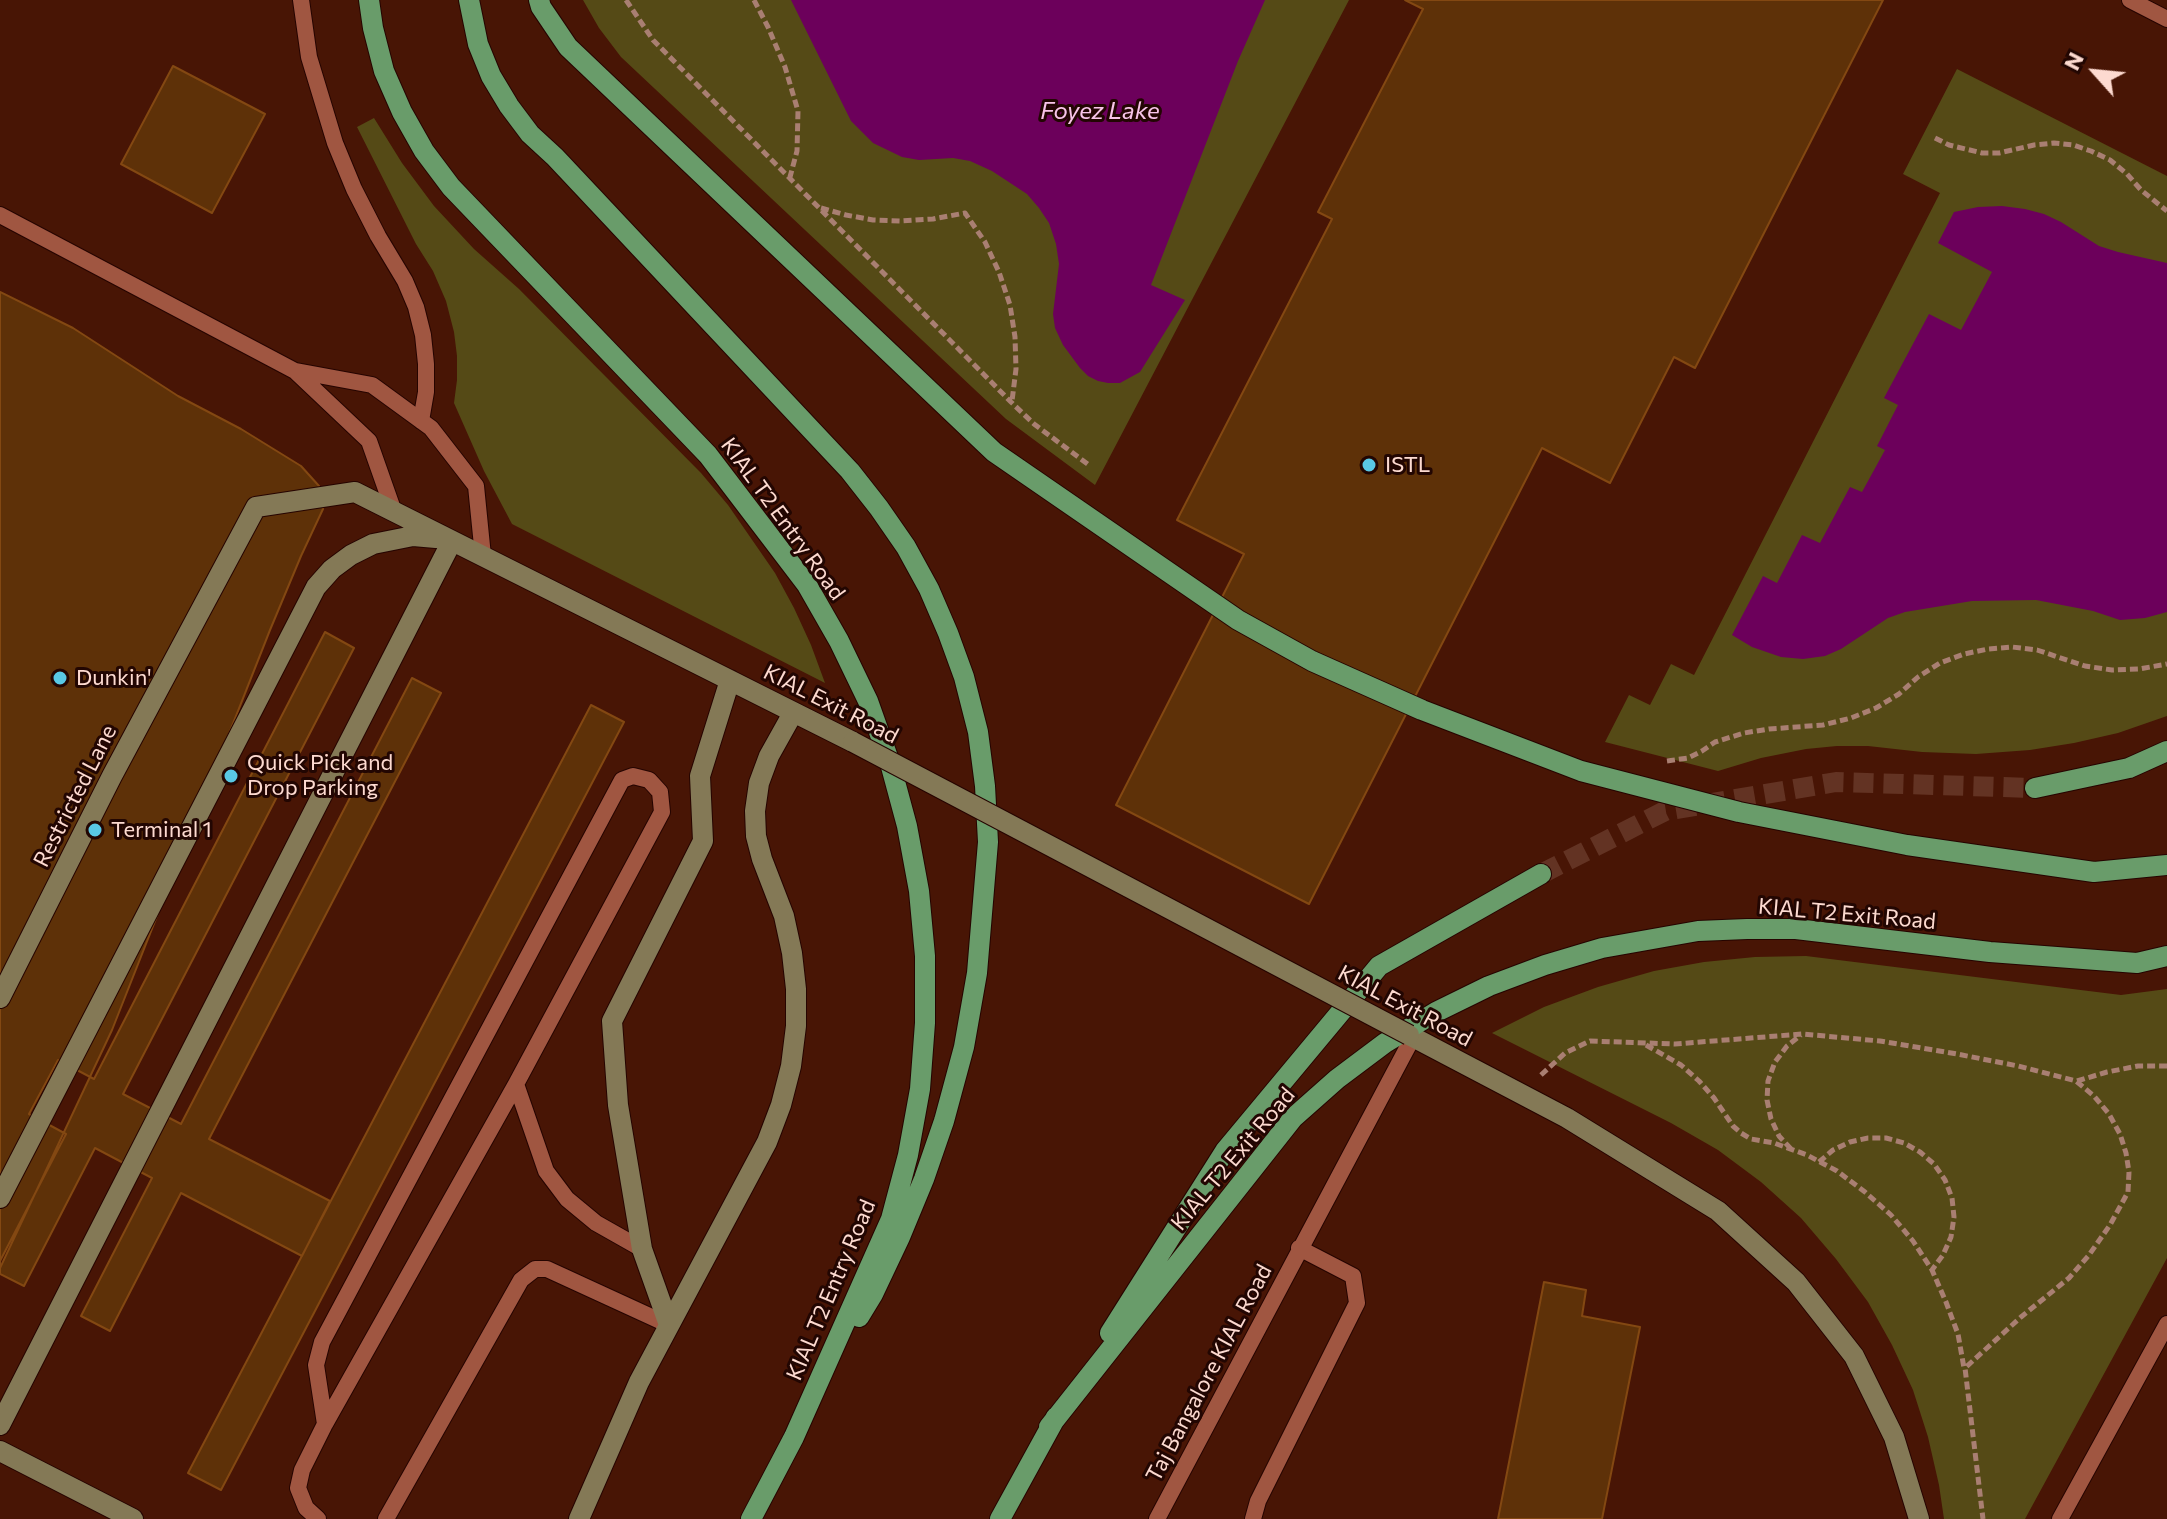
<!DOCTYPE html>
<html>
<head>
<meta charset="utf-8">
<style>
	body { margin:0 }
	#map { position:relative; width:2167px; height:1519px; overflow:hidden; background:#481505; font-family:Commissioner,sans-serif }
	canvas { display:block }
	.north { position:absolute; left:2055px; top:32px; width:80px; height:80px; -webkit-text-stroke:6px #220602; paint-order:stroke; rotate:297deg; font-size:22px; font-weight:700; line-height:32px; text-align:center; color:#fddad0 }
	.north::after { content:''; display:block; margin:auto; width:28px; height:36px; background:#fddad0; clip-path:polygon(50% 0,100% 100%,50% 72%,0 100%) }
</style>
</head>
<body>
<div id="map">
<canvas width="2167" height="1519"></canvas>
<div class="north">N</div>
</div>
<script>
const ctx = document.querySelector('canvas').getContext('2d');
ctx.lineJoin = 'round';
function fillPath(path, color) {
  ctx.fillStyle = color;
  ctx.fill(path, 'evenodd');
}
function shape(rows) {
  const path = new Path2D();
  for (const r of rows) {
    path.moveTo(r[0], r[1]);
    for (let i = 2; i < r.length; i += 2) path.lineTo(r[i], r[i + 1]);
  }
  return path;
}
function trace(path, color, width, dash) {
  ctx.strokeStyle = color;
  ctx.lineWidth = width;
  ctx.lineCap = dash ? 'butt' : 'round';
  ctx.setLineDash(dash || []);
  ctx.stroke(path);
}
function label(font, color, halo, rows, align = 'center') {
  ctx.font = font + ' Commissioner,sans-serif';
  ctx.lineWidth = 6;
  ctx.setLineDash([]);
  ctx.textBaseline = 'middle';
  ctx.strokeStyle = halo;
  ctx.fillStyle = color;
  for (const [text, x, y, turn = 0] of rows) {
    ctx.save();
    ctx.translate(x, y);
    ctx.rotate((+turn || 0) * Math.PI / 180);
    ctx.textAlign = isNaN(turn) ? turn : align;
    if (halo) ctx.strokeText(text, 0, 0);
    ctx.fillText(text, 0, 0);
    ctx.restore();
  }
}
fillPath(shape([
	[583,0,1349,0,1095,485,1006,419,621,57,599,28],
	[1957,69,2167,176,2167,716,2118,733,2074,743,2030,750,1976,754,1922,752,1868,746,1837,746,1806,749,1761,758,1718,771,1605,742,1629,695,1650,705,1671,664,1694,675,1940,193,1903,174],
	[374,118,402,163,434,206,474,249,519,289,701,473,728,505,775,573,794,608,811,645,825,683,512,524,484,471,454,403,457,380,457,356,454,332,446,301,433,271,416,244,357,127],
	[1806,956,2121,995,2167,989,2167,1258,2025,1519,1944,1519,1939,1485,1928,1437,1913,1390,1892,1345,1868,1302,1836,1259,1801,1218,1761,1182,1718,1150,1671,1123,1492,1033,1544,1007,1598,987,1654,971,1704,962,1755,957]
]), '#554a16');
fillPath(shape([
	[791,0,1265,0,1238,61,1151,285,1185,300,1140,372,1120,383,1108,383,1098,381,1088,376,1080,368,1063,345,1055,328,1053,314,1059,264,1056,244,1049,223,1039,208,1027,194,992,171,970,161,953,158,919,160,902,157,873,143,851,121],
	[2002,206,2025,209,2044,214,2061,222,2099,246,2118,252,2167,263,2167,612,2145,618,2120,620,2093,611,2036,600,1972,601,1905,612,1888,618,1841,649,1825,656,1803,659,1781,657,1752,647,1732,635,1763,576,1777,583,1802,535,1820,543,1850,487,1862,492,1885,450,1877,446,1898,405,1884,398,1929,314,1961,330,1992,272,1938,243,1954,212,1978,207]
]), '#6c005b');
const building = shape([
	[1405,0,1883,0,1695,368,1674,357,1610,483,1542,448,1309,904,1116,805,1244,554,1177,520,1332,219,1318,212,1423,9,1405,0],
	[173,66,265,114,212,213,121,164,173,66],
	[0,292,73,328,178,396,241,429,301,466,319,486,323,509,301,556,270,630,112,1030,0,1268,0,292],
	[325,632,354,648,123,1094,181,1124,412,678,441,693,209,1139,330,1201,302,1256,181,1193,110,1331,81,1316,152,1178,95,1148,24,1286,0,1274,0,1261,66,1134,29,1114,58,1060,94,1079,325,632],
	[591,705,624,722,221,1490,188,1473,591,705],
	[1544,1282,1586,1290,1582,1316,1640,1327,1602,1519,1498,1519,1544,1282]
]);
fillPath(building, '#5e3108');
trace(building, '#834812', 2);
trace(shape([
	[1541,874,1665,811,1836,782,2035,788]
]), '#633323', 20, [20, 10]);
const service = shape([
	[301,0,309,57,335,143,354,189,378,236,405,281,416,307,423,335,426,364,426,392,421,421],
	[2130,0,2167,19],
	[0,215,295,371,369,441,394,512],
	[296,371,372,385,431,428,476,486,483,556],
	[516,1084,546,1171,567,1199,596,1223,642,1249],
	[318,1519,306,1508,298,1488,302,1470,325,1424,516,1084,662,812,660,792,649,780,633,776,622,780,322,1342,316,1365,325,1424],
	[386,1519,521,1280,535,1269,547,1269,669,1325],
	[1157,1519,1413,1037],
	[1253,1519,1258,1501,1357,1303,1353,1276,1299,1248],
	[2060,1519,2167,1324]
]);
const secondary = shape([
	[0,998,112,776,256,507,355,492,853,742],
	[1409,1035,1567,1118,1718,1211,1796,1282,1854,1356,1894,1437,1919,1519],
	[0,1198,316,587,332,569,351,555,373,544,413,536,436,538],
	[669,1325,642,1249,618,1105,612,1021,703,841,700,776,730,680],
	[0,1425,452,541],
	[0,1451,133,1519],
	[579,1519,639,1382,767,1142,781,1105,791,1066,796,1026,796,989,792,953,784,916,762,859,756,836,755,811,759,783,769,756,793,713]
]);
const primary = shape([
	[369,0,373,28,384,71,402,112,424,151,451,187,708,455,807,585,839,641,868,701,890,763,907,826,919,891,925,956,925,1023,920,1089,908,1155,891,1219,794,1437,751,1519],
	[469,0,478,44,491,76,509,106,530,134,555,157,850,471,879,508,906,547,929,589,948,633,964,677,978,732,985,786,988,842,977,973,964,1047,944,1121,924,1179,900,1237,873,1294,859,1317],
	[539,0,541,7,568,47,994,452,1238,620,1312,661,1422,710,1581,771,1739,812,1907,845,2094,872,2167,865],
	[2035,788,2129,768,2167,751],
	[1110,1333,1225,1151,1379,966,1541,874],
	[1049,1427,1293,1118,1337,1079,1385,1043,1436,1012,1489,986,1545,965,1602,948,1698,931,1747,929,1796,929,1990,952,2137,963,2167,956],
	[1000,1519,1056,1417]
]);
trace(service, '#250400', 18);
trace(secondary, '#250400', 22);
trace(primary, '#250400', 22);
trace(shape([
	[626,0,653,40,1011,402,1034,424,1089,465],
	[754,0,768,27,785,67,798,111,797,151,790,177],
	[1935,138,1949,145,1982,153,1999,153,2034,145,2054,143,2073,145,2091,151,2110,160,2127,174,2141,190,2167,211],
	[821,208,846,215,873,220,901,221,933,219,965,213,985,242,999,272,1010,305,1015,337,1016,369,1012,401],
	[1667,761,1688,758,1702,751,1715,742,1744,733,1769,729,1823,725,1851,718,1876,708,1899,694,1918,677,1940,663,1964,654,1988,649,2012,647,2037,650,2085,666,2112,670,2139,669,2167,664],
	[1646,1045,1681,1065,1699,1081,1714,1098,1733,1126,1741,1133,1751,1139,1774,1143,1807,1155,1837,1171,1865,1192,1891,1215,1913,1241,1932,1270,1946,1302,1958,1334,1964,1368],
	[1541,1075,1565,1053,1590,1041,1675,1044,1802,1034,1880,1041,1957,1054,2018,1066,2076,1081,2094,1096,2109,1114,2120,1134,2126,1153,2129,1172,2128,1192,2110,1225,2089,1255,2069,1278,2021,1317,1965,1368,1983,1519],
	[2077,1081,2107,1072,2138,1066,2167,1066],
	[1791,1149,1779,1136,1771,1119,1767,1100,1768,1081,1775,1062,1787,1046,1801,1035],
	[1819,1162,1833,1150,1850,1142,1868,1138,1886,1138,1904,1143,1920,1152,1934,1164,1945,1180,1952,1198,1954,1217,1951,1237,1943,1255,1932,1270]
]), '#a97f72', 5, [8, 4]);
trace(service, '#a05641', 16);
trace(secondary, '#847956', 20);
trace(primary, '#699c6a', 20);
const secondaryBridge = shape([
	[853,742,1409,1035]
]);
trace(secondaryBridge, '#250400', 22, []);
trace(secondaryBridge, '#847956', 20);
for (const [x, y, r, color] of [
	[1369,465,8,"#59c8e4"],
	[60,678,8,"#59c8e4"],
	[231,776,8,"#59c8e4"],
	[95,830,8,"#59c8e4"]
]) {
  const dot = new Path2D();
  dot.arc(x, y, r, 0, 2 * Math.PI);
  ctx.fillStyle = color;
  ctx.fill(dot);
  trace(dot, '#220602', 3);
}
label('22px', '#fddad0', '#220602', [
	["ISTL",1385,465],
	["Dunkin'",76,678],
	["Quick Pick and",247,763],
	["Drop Parking",247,788],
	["Terminal 1",111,830]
], 'left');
label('22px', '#fddad0', '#220602', [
	["KIAL T2 Entry Road",783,519,54],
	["KIAL Exit Road",831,704,27],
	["Restricted Lane",75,796,-63],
	["KIAL T2 Exit Road",1847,914,5],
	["KIAL Exit Road",1405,1006,28],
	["KIAL T2 Exit Road",1233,1159,-50],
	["KIAL T2 Entry Road",831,1290,-67],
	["Taj Bangalore KIAL Road",1209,1373,-62]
]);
label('italic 24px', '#f8c4e9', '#220602', [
	["Foyez Lake",1100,111]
]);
</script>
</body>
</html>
